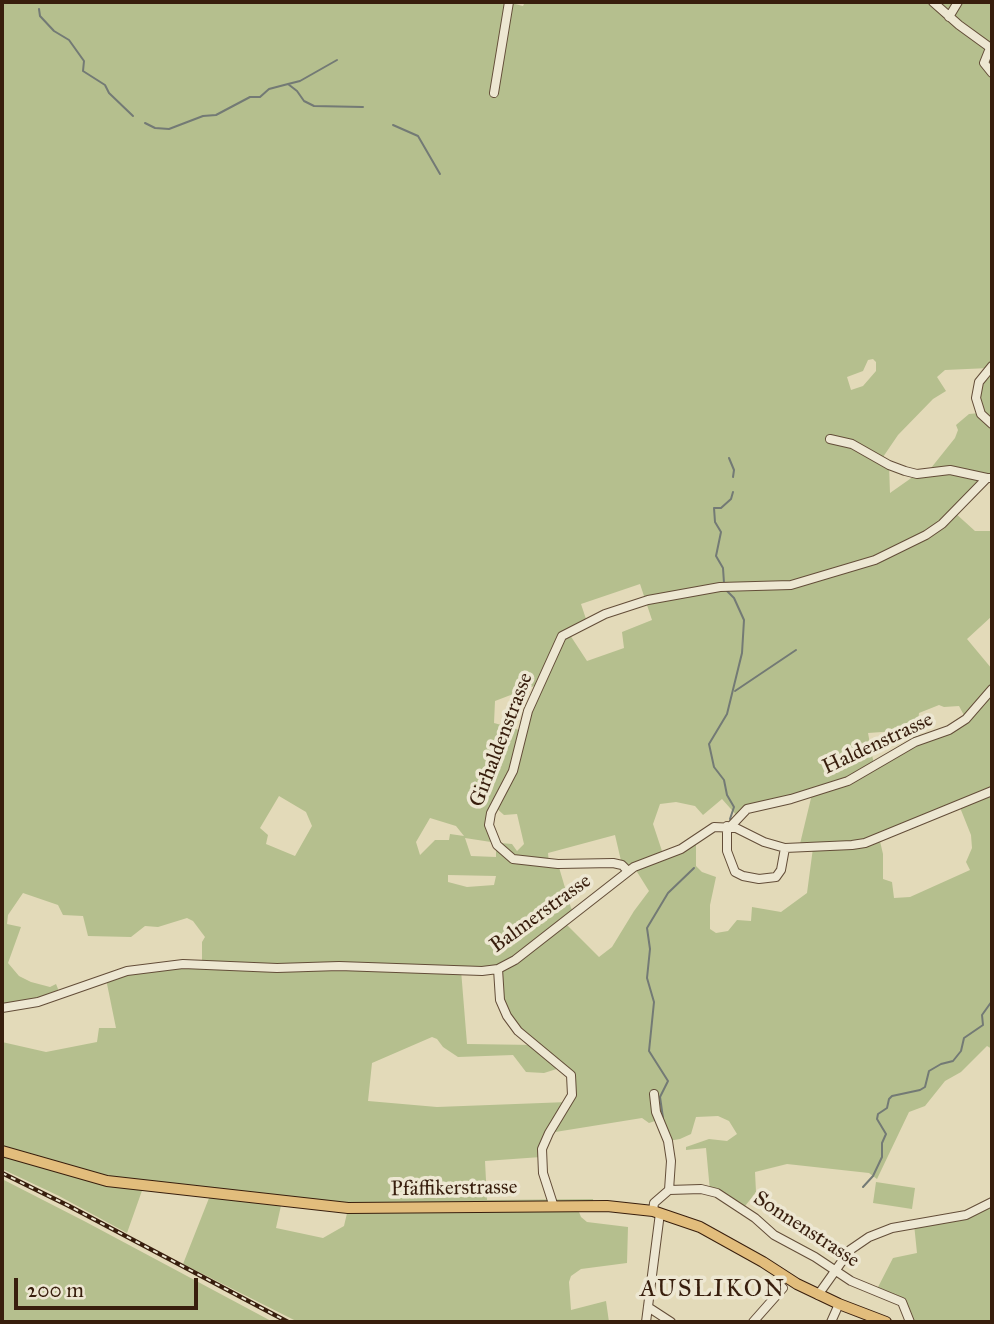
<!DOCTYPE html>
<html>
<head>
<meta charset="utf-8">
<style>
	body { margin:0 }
	#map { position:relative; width:994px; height:1324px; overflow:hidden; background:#e3dab9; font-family:"IM FELL Great Primer",serif }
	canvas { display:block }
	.frame { position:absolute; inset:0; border:4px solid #381e0d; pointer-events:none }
	.scale { position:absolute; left:14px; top:1278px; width:184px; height:32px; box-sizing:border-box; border:4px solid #381e0d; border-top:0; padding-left:9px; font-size:21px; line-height:24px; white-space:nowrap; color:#381e0d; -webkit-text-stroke:5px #ede7d2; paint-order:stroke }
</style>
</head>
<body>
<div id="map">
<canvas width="994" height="1324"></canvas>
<div class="frame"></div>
<div class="scale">200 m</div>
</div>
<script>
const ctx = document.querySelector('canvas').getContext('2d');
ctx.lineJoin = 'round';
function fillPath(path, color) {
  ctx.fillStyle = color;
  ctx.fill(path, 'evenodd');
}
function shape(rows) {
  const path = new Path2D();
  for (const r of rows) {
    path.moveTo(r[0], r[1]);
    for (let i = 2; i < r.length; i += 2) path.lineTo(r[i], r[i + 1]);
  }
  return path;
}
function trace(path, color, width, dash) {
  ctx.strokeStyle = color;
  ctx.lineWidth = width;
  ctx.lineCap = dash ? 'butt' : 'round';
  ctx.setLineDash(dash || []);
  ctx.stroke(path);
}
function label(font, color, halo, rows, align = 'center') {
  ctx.font = font + ' "IM FELL Great Primer",serif';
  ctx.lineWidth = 7;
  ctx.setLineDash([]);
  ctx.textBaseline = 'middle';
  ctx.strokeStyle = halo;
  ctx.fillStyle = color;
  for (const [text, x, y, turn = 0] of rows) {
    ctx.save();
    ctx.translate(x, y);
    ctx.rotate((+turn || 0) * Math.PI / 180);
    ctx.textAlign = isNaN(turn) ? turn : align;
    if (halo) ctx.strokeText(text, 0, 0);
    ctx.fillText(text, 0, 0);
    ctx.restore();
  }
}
fillPath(shape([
	[2,2,507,2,523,6,525,2,992,2,992,478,954,512,975,531,992,531,992,616,967,639,992,669,992,1049,987,1046,961,1072,945,1081,925,1106,909,1112,877,1179,869,1173,787,1164,755,1172,756,1192,742,1210,710,1191,706,1148,686,1150,686,1147,709,1139,727,1141,737,1134,729,1121,718,1116,696,1117,691,1134,680,1139,668,1141,658,1120,649,1123,642,1118,549,1133,541,1157,485,1161,487,1200,593,1199,594,1206,577,1207,581,1217,587,1222,628,1227,627,1263,581,1269,571,1276,569,1282,571,1310,606,1301,609,1322,298,1322,183,1264,211,1193,144,1185,127,1233,59,1196,2,1169,2,1042,46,1052,97,1042,99,1028,116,1028,106,979,127,971,202,963,202,942,205,937,193,921,187,918,158,927,145,926,131,937,88,936,83,916,63,915,58,905,23,893,8,915,7,924,21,927,8,963,19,976,31,982,50,987,56,984,60,994,2,1008],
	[873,359,876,362,876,371,863,386,851,390,847,377,863,371,868,360],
	[989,368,976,398,980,413,969,414,956,425,958,430,955,438,927,473,917,474,890,493,889,465,881,460,898,435,933,399,946,391,937,377,945,370],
	[640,584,652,620,622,632,624,648,587,661,568,632,587,622,581,604],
	[542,683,523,731,494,723,495,701],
	[939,705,944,707,959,706,966,719,874,765,868,733,910,730,918,722,919,713],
	[812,794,799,848,813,848,807,893,781,912,752,907,751,921,737,920,728,931,716,933,710,929,710,905,716,877,702,872,696,866,696,839,664,857,653,824,660,804,676,802,695,806,703,815,722,799,738,817,757,805],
	[279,796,306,812,312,826,295,856,266,844,268,835,260,828],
	[959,805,971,835,972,848,966,862,970,870,910,897,894,898,892,882,883,879,883,854,879,837],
	[495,807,504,815,517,814,524,844,517,851,512,844,500,843,496,845,496,857,471,856,465,838,491,842,494,837,489,820],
	[430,818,456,826,464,836,450,834,449,840,435,840,420,855,416,842],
	[615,835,622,865,634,867,649,891,634,911,612,947,599,957,564,922,575,913,571,908,558,864,549,863,548,853],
	[448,875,496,876,494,885,467,887,448,882],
	[498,969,507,1016,535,1045,467,1044,461,970],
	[432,1037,437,1039,443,1047,458,1057,513,1055,526,1072,544,1073,563,1067,573,1085,568,1102,437,1107,368,1101,372,1063],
	[282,1201,348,1209,344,1226,323,1238,276,1228],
	[2,1179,86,1222,273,1322,2,1322],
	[876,1182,915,1188,912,1209,873,1203],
	[992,1202,992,1322,910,1322,905,1306,876,1291,893,1258,917,1253,914,1224,966,1215]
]), '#b5bf8e');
trace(shape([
	[39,9,40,16,54,31,69,40,84,61,83,71,105,85,109,93,133,116],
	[288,84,300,81,337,60],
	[145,123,155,128,169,129,203,116,216,115,250,97,260,97,269,89,288,84,297,91,304,101,314,106,363,107],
	[393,125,418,136,440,174],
	[729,458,734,470,733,477],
	[724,583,723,568,716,556,721,532,715,522,714,508,721,508,731,499,733,492],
	[727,591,734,598,744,620,742,653,727,714,709,744,714,767,724,780,727,795,734,807,730,819],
	[735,691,796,650],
	[663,1118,660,1097,668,1081,649,1051,654,1002,647,978,650,949,647,928,668,893,694,868],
	[863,1187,873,1176,882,1157,882,1143,886,1134,877,1119,878,1114,887,1108,889,1099,892,1096,920,1090,925,1087,929,1071,941,1064,953,1061,961,1051,964,1038,983,1025,982,1015,992,1001]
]), '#737a75', 2);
const minor = shape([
	[933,2,959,25,992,49],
	[949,17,958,2],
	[990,48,984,63,992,73],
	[494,93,509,2],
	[992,366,979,382,976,398,981,414,992,424],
	[830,439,852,444,889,465,905,471,917,474,950,470,987,478],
	[727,826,727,851,735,872,743,876,759,879,776,877,781,870,785,848],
	[730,827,747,809,791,799,848,781,915,742,949,730,966,719,992,689],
	[628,871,622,865,613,863,558,864,513,859,497,845,489,825,491,813,513,771,528,711,562,636,605,614,648,600,720,587,791,585,875,560,926,535,942,524,987,478,992,478],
	[498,969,500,1000,507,1016,518,1031,571,1075,572,1095,549,1133,542,1149,543,1173,554,1207],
	[2,1008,38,1002,127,971,183,964,277,968,339,966,482,971,498,969,515,960,634,867,681,849,714,827,736,828,764,842,785,848,852,845,865,843,992,791],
	[669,1190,701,1189,717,1193,755,1218,774,1235,815,1257,851,1281,902,1302,910,1322],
	[653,1211,654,1203,669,1190,671,1161,668,1141,656,1112,654,1094],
	[818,1295,850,1250,869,1237,892,1228,966,1215,992,1202],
	[648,1307,671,1322],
	[646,1322,660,1213],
	[753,1322,783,1288],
	[831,1322,839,1304]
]);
const major = shape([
	[2,1151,107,1181,348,1208,607,1206,653,1211,700,1227,763,1262,797,1284,839,1304,886,1322]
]);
trace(minor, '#634d38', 10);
trace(major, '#381e0d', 12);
trace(minor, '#ede7d2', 8);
trace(major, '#e2bd7c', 10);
const rail = shape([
	[2,1173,69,1206,288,1322]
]);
trace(rail, '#381e0d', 4.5);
trace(rail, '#ede7d2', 2, [5]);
label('21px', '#381e0d', '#ede7d2', [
	["Girhaldenstrasse",502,740,-69],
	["Haldenstrasse",878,744,-25],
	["Balmerstrasse",541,914,-36],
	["Pfäffikerstrasse",454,1189,-1],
	["Sonnenstrasse",806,1230,33]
]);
ctx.letterSpacing = '2px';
label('24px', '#381e0d', '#ede7d2', [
	["AUSLIKON",713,1290]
]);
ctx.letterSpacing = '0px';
</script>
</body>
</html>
